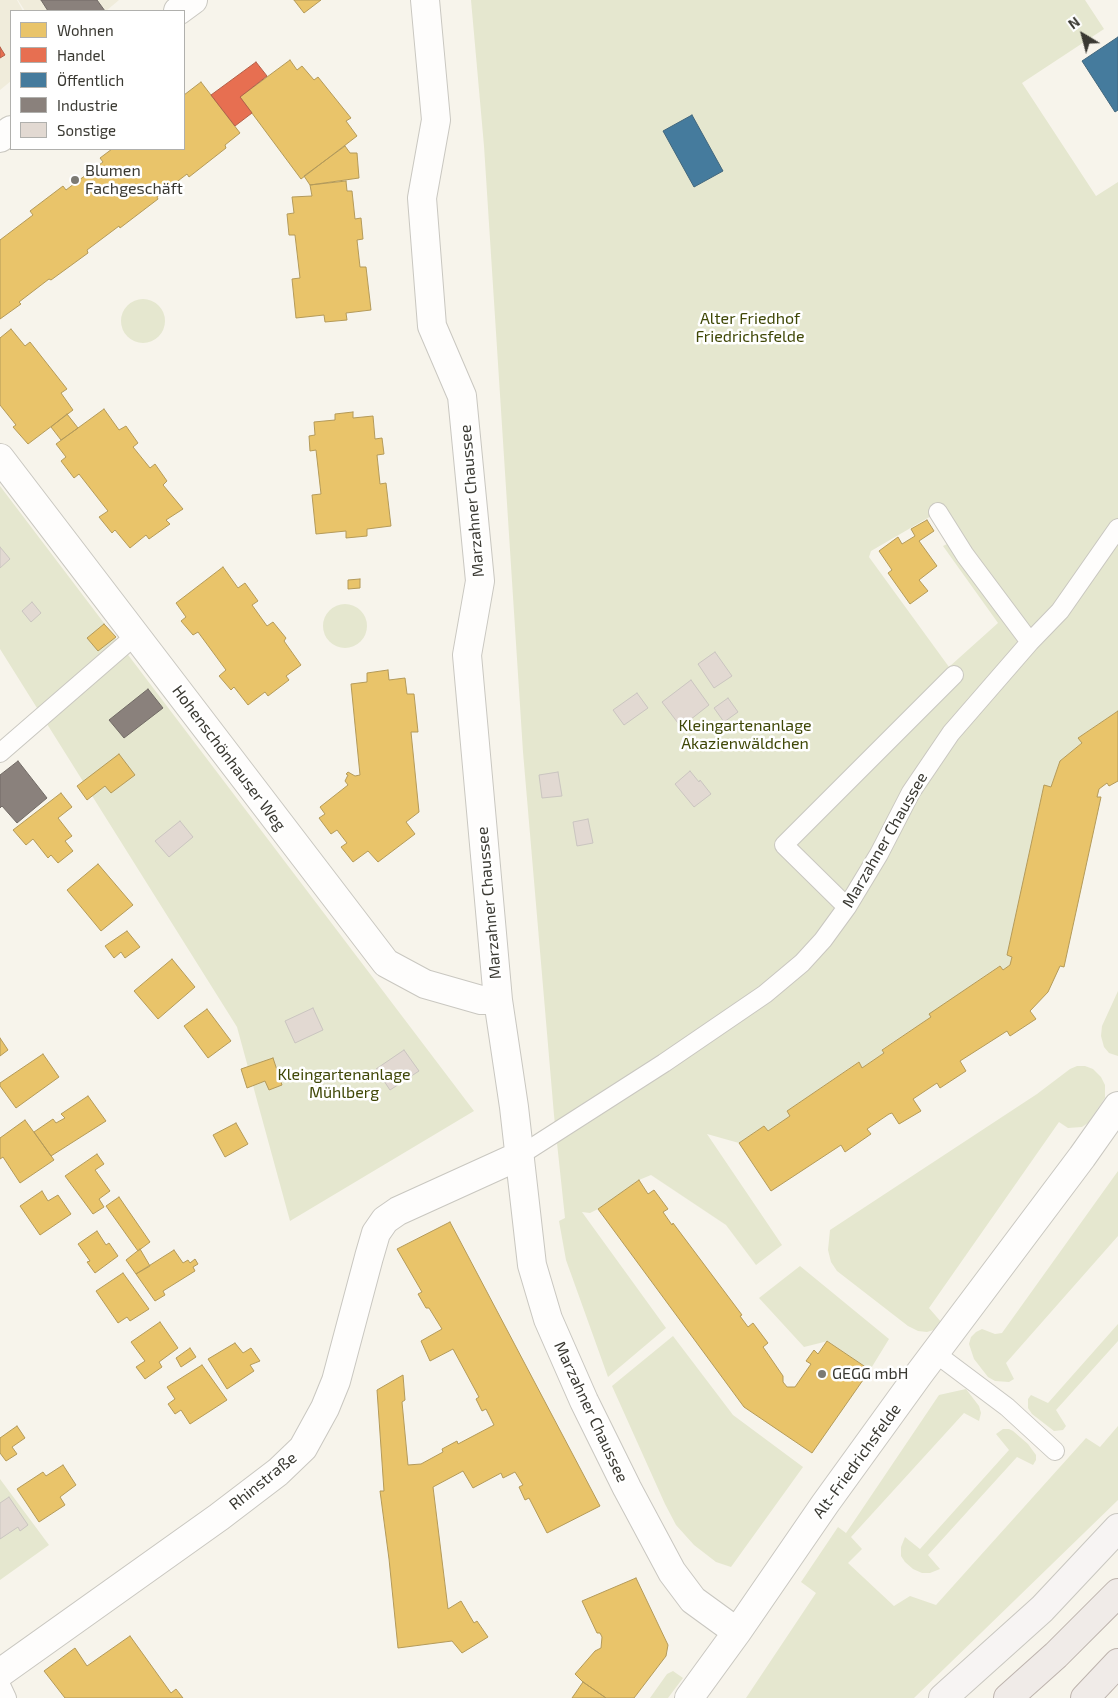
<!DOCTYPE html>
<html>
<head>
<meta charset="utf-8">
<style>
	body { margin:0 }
	#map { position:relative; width:1118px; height:1698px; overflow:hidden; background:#f7f4eb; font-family:"Exo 2",sans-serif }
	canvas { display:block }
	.legend { position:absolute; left:10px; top:10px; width:175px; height:140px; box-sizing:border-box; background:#fff; border:1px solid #b0b0ad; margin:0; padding:6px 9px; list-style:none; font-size:15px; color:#3a3932 }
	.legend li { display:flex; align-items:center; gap:10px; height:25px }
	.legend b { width:25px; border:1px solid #b0b0ad }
	.north { position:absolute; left:1058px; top:10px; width:50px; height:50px; -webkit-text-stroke:4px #fff; paint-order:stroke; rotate:323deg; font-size:14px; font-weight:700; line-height:20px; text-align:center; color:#3a3932 }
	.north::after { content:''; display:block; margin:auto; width:18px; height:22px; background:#3a3932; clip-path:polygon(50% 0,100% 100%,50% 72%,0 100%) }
</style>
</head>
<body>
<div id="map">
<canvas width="1118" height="1698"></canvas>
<ul class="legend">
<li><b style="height:14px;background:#e9c46a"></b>Wohnen</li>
<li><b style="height:14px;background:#e76f51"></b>Handel</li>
<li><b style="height:14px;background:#457b9d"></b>Öffentlich</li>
<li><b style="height:14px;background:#8a817c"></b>Industrie</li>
<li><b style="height:14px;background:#e2d9d2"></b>Sonstige</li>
</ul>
<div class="north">N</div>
</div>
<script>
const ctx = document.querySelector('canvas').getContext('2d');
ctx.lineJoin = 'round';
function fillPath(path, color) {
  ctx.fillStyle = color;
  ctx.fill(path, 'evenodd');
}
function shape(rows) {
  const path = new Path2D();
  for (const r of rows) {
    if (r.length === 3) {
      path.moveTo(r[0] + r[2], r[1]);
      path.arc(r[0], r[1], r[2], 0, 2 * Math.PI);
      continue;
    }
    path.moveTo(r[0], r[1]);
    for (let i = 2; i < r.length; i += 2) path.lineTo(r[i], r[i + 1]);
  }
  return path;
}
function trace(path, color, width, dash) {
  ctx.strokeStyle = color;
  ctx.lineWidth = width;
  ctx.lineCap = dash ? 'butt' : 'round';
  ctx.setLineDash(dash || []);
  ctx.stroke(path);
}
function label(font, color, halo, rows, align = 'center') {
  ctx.font = font + ' "Exo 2",sans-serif';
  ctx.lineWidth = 5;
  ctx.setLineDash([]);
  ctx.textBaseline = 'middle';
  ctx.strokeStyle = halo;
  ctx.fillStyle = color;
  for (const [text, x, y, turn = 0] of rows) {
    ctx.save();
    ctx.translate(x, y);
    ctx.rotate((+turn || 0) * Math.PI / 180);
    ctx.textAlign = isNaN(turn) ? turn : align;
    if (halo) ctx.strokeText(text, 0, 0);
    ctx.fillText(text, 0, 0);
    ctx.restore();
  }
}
fillPath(shape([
	[0,0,17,0,23,11,11,11,11,81,0,90],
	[18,0,119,0,106,11,25,11]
]), '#f0ecdb');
fillPath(shape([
	[471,0,1085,0,1104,29,1022,83,1096,196,1118,182,1118,711,1079,737,1082,743,1060,761,1051,787,1044,786,1007,955,1012,957,1010,965,1003,970,999,966,930,1014,931,1017,882,1049,884,1053,862,1068,858,1062,787,1111,790,1116,768,1131,764,1126,739,1143,707,1134,782,1245,756,1265,726,1225,651,1175,639,1180,598,1209,590,1213,582,1212,666,1328,608,1377,566,1260,559,1221,565,1218,554,1115,523,752,484,146],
	[938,512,961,537,943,546,998,623,949,667,869,557,871,551],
	[143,321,22],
	[0,486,474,1111,290,1221,237,1027,0,649],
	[345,626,22],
	[1118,991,1118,1056,1109,1053,1104,1047,1101,1036,1102,1026],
	[1077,1066,1085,1066,1093,1069,1101,1077,1105,1085,1105,1098,1088,1123,1082,1127,1068,1128,1059,1122,929,1308,942,1323,937,1329,927,1332,918,1331,908,1326,837,1271,831,1262,828,1250,830,1230,1037,1094,1070,1069],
	[1118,1171,1118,1236,1006,1363,1014,1379,1009,1382,995,1381,988,1377,974,1359,969,1344,971,1337,976,1332,982,1329,995,1334,1002,1333],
	[800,1266,889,1339,870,1370,828,1341,804,1347,759,1298],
	[1118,1324,1118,1341,1056,1410,1066,1426,1063,1430,1054,1431,1032,1414,1028,1408,1028,1399,1031,1395,1048,1403],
	[673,1336,733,1415,803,1467,731,1567,716,1562,694,1545,676,1525,665,1504,612,1386],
	[966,1389,979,1406,981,1413,979,1421,964,1413,851,1537,862,1549,848,1563,894,1606,910,1596,936,1605,1086,1438,1100,1447,1118,1426,1118,1500,914,1698,746,1698,816,1593,801,1582,838,1527,846,1533,939,1395],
	[1003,1429,1009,1429,1013,1431,1028,1444,1036,1455,1036,1460,1033,1465,1017,1457,928,1555,940,1569,930,1573,922,1573,913,1569,905,1562,901,1556,901,1547,905,1537,920,1549,1009,1450,996,1434],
	[0,1479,49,1545,0,1580],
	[673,1671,683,1678,668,1698,650,1698,667,1674]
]), '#e5e7cf');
const homes = shape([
	[294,0,321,0,304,13,294,0],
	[290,60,297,70,302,66,314,80,318,77,351,118,346,121,357,136,301,179,240,97,290,60],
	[201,82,240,133,225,145,226,148,189,177,187,174,157,197,158,199,120,228,119,226,87,250,88,253,51,280,49,279,19,302,21,304,0,319,0,240,33,215,30,211,63,186,66,190,103,162,100,158,112,149,184,149,184,95,201,82],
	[345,146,350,153,357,153,359,178,310,185,304,176,345,146],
	[346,181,347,191,352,191,355,219,361,218,363,239,357,240,360,267,366,267,371,310,346,313,347,320,325,322,324,315,296,318,292,279,300,278,295,235,289,235,287,214,294,213,292,197,312,196,310,185,346,181],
	[11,329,25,346,30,342,67,389,61,393,73,410,28,444,13,427,16,425,0,405,0,338,11,329],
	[104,409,119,430,126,426,138,443,133,447,150,468,155,464,167,481,163,485,183,509,166,520,170,524,149,539,146,535,130,548,115,530,112,533,99,517,108,511,79,474,74,478,61,461,66,457,56,444,104,409],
	[353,412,353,418,373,416,375,439,382,438,384,454,377,455,380,484,386,483,391,526,367,529,367,536,346,538,346,531,316,534,312,495,321,494,316,450,310,451,309,436,315,435,314,422,335,420,335,414,353,412],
	[67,414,78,428,61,440,51,427,67,414],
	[927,520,934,531,919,541,937,566,919,580,928,591,910,604,888,573,892,570,879,551,898,537,902,544,915,536,911,529,927,520],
	[223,567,238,588,245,583,258,601,252,605,267,626,273,622,286,638,284,641,301,665,286,676,289,680,268,696,265,692,248,705,234,687,231,690,219,676,226,670,198,632,193,635,181,621,186,617,176,603,223,567],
	[360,579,360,588,348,589,348,580,360,579],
	[104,624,116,637,98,651,87,638,104,624],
	[388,670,389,680,405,678,407,694,414,694,418,732,411,732,419,812,406,822,415,834,378,862,368,851,353,862,341,847,347,843,337,830,331,834,319,818,325,814,320,807,348,785,345,781,348,775,346,774,348,772,355,776,360,775,351,684,367,682,367,673,388,670],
	[1118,711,1118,781,1109,786,1107,783,1099,789,1097,797,1101,797,1064,967,1060,966,1048,992,1030,1011,1036,1019,1010,1036,1007,1031,960,1061,966,1071,940,1088,937,1083,913,1099,921,1111,899,1124,892,1113,889,1114,867,1129,871,1134,845,1152,841,1145,771,1191,739,1143,764,1126,768,1131,790,1116,787,1111,859,1062,862,1068,884,1053,882,1050,931,1017,929,1014,1000,966,1003,970,1010,965,1012,957,1007,955,1044,785,1051,787,1060,761,1082,743,1078,738,1118,711],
	[119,754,135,775,111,793,105,786,87,800,77,786,119,754],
	[61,793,72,807,58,818,72,836,65,841,73,851,58,863,51,855,48,858,33,839,26,845,13,830,61,793],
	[98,864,133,905,101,931,67,890,98,864],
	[127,931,140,947,125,958,121,952,114,958,105,946,127,931],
	[172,959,195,987,158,1019,134,991,172,959],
	[207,1009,231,1041,208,1058,184,1026,207,1009],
	[0,1038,8,1050,0,1056,0,1038],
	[43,1054,59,1077,16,1108,0,1086,0,1083,43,1054],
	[273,1058,282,1085,269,1090,265,1081,247,1088,241,1069,273,1058],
	[88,1096,106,1121,51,1156,34,1132,53,1119,56,1123,65,1118,61,1114,88,1096],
	[25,1120,54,1160,20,1183,3,1157,0,1159,0,1138,25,1120],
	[236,1123,248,1144,225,1157,213,1135,236,1123],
	[97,1154,104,1164,95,1170,110,1191,99,1199,104,1207,93,1214,65,1176,97,1154],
	[639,1180,648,1194,654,1190,668,1209,663,1212,672,1225,673,1223,742,1315,740,1316,748,1327,753,1323,768,1343,763,1347,783,1376,783,1382,787,1387,795,1387,811,1364,806,1361,814,1350,818,1354,827,1341,870,1370,812,1453,744,1407,598,1209,639,1180],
	[42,1191,48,1201,58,1195,71,1214,40,1235,20,1206,42,1191],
	[119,1197,150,1242,138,1251,106,1206,119,1197],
	[450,1222,600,1506,547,1533,529,1498,525,1500,519,1487,523,1485,515,1472,503,1478,501,1473,473,1488,463,1471,433,1487,448,1609,461,1601,474,1623,477,1621,488,1637,462,1653,452,1641,398,1648,389,1559,380,1491,384,1491,377,1390,403,1375,405,1400,402,1402,408,1465,421,1464,443,1452,442,1449,457,1441,458,1444,494,1425,486,1409,482,1411,476,1399,479,1397,453,1349,430,1361,421,1341,442,1329,429,1308,426,1308,418,1294,422,1292,397,1249,450,1222],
	[97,1231,106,1245,109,1243,118,1256,95,1273,87,1262,90,1261,78,1244,97,1231],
	[140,1249,150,1266,136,1274,126,1260,140,1249],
	[174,1250,183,1263,188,1260,190,1263,195,1259,198,1264,193,1267,195,1271,163,1291,165,1295,155,1301,136,1274,174,1250],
	[123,1273,149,1309,130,1321,127,1317,118,1323,96,1291,123,1273],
	[160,1322,178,1348,159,1362,162,1367,145,1379,136,1367,145,1361,131,1342,160,1322],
	[235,1343,243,1353,251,1348,260,1361,250,1365,254,1371,227,1389,208,1359,235,1343],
	[190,1348,196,1357,181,1367,176,1358,190,1348],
	[202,1365,227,1400,190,1424,181,1410,175,1414,168,1404,175,1399,167,1387,202,1365],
	[17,1426,25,1438,12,1447,17,1454,6,1461,0,1453,0,1438,17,1426],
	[63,1465,76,1485,60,1497,65,1505,39,1522,17,1489,43,1472,46,1476,63,1465],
	[636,1578,668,1645,666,1656,634,1698,606,1698,583,1682,575,1674,595,1651,601,1648,602,1637,600,1633,597,1633,582,1601,636,1578],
	[130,1636,171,1693,176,1689,183,1698,65,1698,44,1671,75,1648,87,1666,130,1636],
	[583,1682,606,1698,572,1698,583,1682]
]);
fillPath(homes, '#e9c46a');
trace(homes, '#b49a59', 1);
const shops = shape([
	[0,47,5,55,0,58,0,47],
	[256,62,267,76,240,97,252,113,235,126,211,95,256,62]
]);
fillPath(shops, '#e76f51');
trace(shops, '#b35f48', 1);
const public = shape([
	[1118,37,1118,110,1115,112,1082,61,1118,37],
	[692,115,723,171,694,187,663,131,692,115]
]);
fillPath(public, '#457b9d');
trace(public, '#42677d', 1);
const industry = shape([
	[41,0,97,0,105,11,48,11,41,0],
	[148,689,163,708,124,738,109,720,148,689],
	[18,761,47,798,17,823,2,806,0,808,0,775,18,761]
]);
fillPath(industry, '#8a817c');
trace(industry, '#726b66', 1);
const building = shape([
	[0,547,10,559,0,568,0,547],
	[32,602,41,613,31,622,22,611,32,602],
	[715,652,732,676,714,688,698,664,715,652],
	[691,680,709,705,681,727,662,702,691,680],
	[637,693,648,708,624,725,613,710,637,693],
	[728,698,738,712,724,722,714,708,728,698],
	[690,771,699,782,700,780,711,794,694,807,675,784,690,771],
	[558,772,562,796,542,798,539,775,558,772],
	[588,819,593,843,577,846,573,822,588,819],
	[180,821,193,837,169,857,155,841,180,821],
	[313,1008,323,1030,295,1043,285,1021,313,1008],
	[404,1050,419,1071,390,1090,376,1069,404,1050],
	[9,1497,28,1525,20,1531,18,1527,0,1539,0,1503,9,1497]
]);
fillPath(building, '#e2d9d2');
trace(building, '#cac5c0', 1);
const service = shape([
	[938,512,965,555,1030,642],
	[0,753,136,635],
	[847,907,784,845,954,675],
	[519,1156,664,1063,765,994,802,963,823,940,847,907,879,854,911,792,951,733,1030,642,1060,611,1118,528],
	[935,1353,1007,1407,1055,1451],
	[0,1683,7,1698]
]);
const minor = shape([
	[425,0,436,120,422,198,432,326,462,396,480,581,467,655,498,1000,514,1107,532,1265,548,1319,584,1401,627,1488,672,1572,693,1600,737,1632],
	[0,458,386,963,425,984,481,1000,498,1000],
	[0,1673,219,1517,278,1472,303,1448,325,1408,336,1381,369,1257,376,1233,385,1220,398,1211,519,1156],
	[689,1698,737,1632,825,1504,919,1374,1082,1157,1118,1106]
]);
const tertiary = shape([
	[178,11,193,0],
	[0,138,11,130]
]);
const secondary = shape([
	[943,1698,1042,1609,1118,1528]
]);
const primary = shape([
	[1008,1698,1056,1655,1118,1593],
	[1085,1698,1118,1663]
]);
trace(service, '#c9c7c0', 20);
trace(minor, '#c9c7c0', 30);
trace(tertiary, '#c9c7c0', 30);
trace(secondary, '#c9c7c0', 30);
trace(primary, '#bdb3ad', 30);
trace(service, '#fefdfc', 18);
trace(minor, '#fefdfc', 28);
trace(tertiary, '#fefdfc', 28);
trace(secondary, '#f7f4f3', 28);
trace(primary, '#f0ebe8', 28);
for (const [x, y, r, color] of [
	[75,180,5,"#7c7a73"],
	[822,1374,5,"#7c7a73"]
]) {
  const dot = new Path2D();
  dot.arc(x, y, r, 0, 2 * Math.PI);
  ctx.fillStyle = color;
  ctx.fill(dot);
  trace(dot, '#fff', 2);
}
label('16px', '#3a3932', '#fff', [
	["Blumen",85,171],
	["Fachgeschäft",85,189],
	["GEGG mbH",832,1374]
], 'left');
label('16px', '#3f4706', '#fff', [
	["Alter Friedhof",750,319],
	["Friedrichsfelde",750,337],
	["Kleingartenanlage",745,726],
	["Akazienwäldchen",745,744],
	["Kleingartenanlage",344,1075],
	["Mühlberg",344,1093]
]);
label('16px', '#3a3932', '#fff', [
	["Marzahner Chaussee",472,501,-95],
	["Hohenschönhauser Weg",229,758,53],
	["Marzahner Chaussee",885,840,-60],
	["Marzahner Chaussee",489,903,-95],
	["Marzahner Chaussee",591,1412,65],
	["Alt-Friedrichsfelde",857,1461,-54],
	["Rhinstraße",263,1481,-39]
]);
</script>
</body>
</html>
